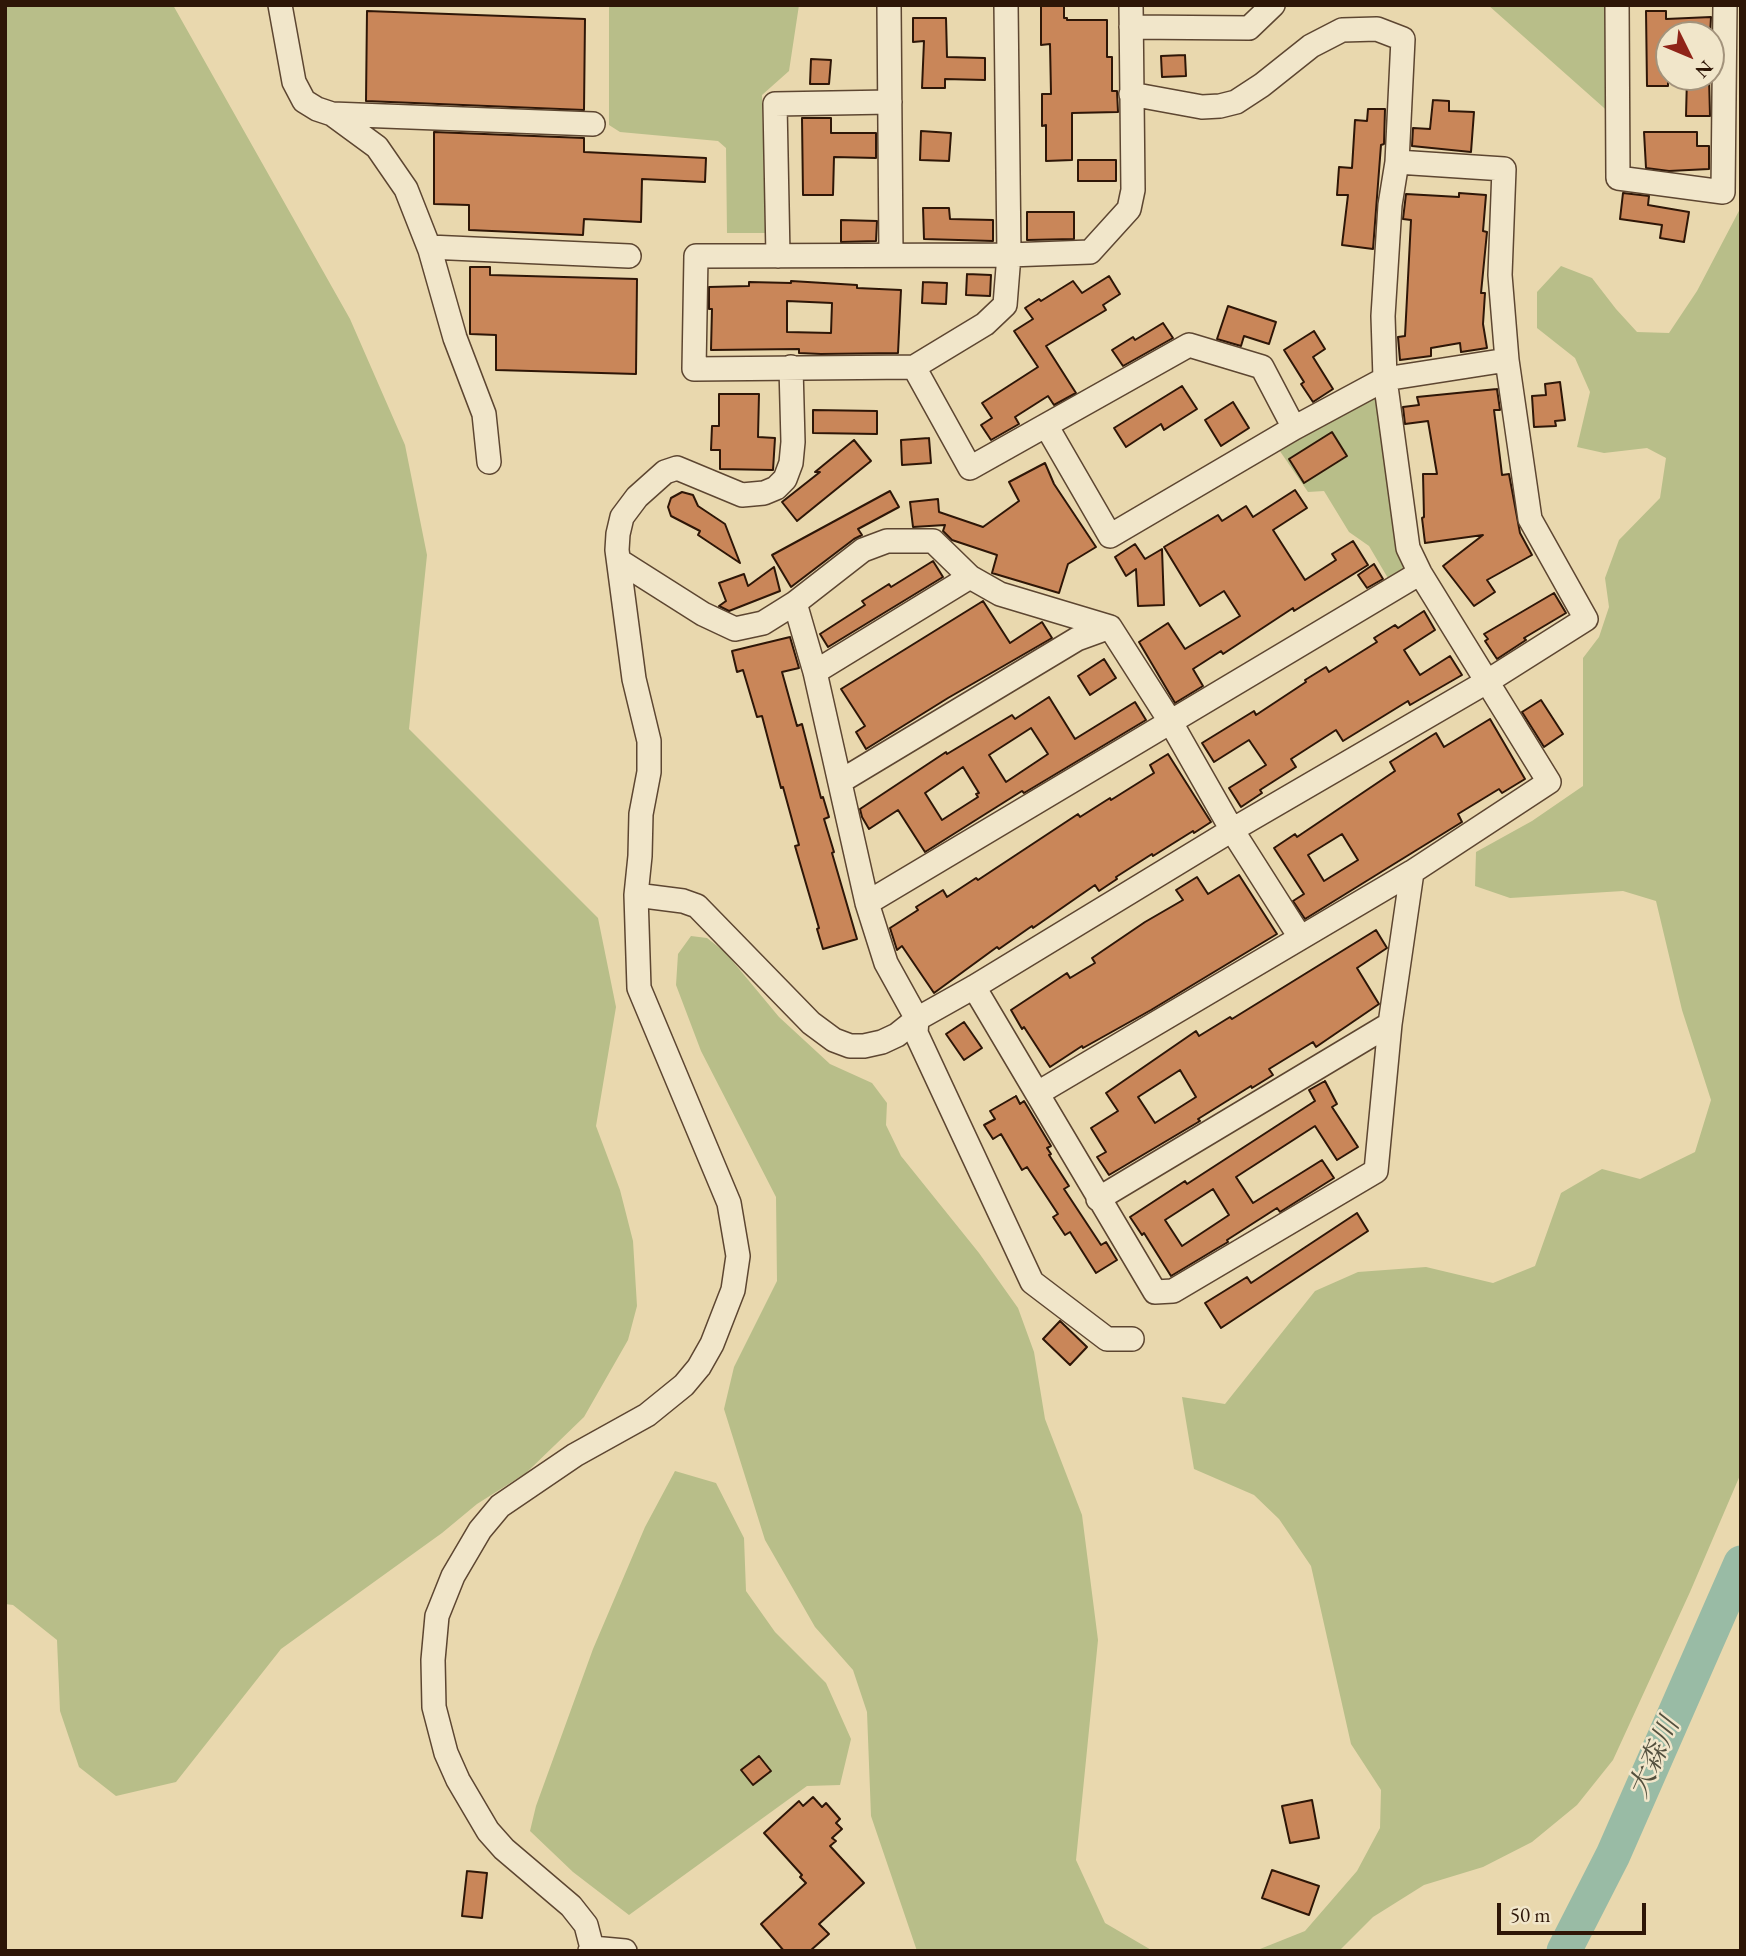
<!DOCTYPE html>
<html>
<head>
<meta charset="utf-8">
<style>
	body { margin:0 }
	#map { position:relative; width:1746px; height:1956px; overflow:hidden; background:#e9d8ae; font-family:"EB Garamond",serif }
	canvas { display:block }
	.frame { position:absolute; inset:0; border:7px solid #2e1607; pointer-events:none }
	.north { position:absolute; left:1655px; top:21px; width:70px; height:70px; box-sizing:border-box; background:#f1e6ca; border:2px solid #a3937c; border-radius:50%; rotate:133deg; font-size:19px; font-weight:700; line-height:28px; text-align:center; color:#2e1607 }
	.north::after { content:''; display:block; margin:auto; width:24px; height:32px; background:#8f2418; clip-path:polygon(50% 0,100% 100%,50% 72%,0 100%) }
	.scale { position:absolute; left:1497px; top:1903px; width:149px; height:32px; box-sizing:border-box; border:4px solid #2e1607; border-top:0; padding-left:9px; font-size:21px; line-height:24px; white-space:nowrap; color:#2e1607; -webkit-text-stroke:5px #f1e6ca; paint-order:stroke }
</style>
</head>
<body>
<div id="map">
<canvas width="1746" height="1956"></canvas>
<div class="frame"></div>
<div class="north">N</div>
<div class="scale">50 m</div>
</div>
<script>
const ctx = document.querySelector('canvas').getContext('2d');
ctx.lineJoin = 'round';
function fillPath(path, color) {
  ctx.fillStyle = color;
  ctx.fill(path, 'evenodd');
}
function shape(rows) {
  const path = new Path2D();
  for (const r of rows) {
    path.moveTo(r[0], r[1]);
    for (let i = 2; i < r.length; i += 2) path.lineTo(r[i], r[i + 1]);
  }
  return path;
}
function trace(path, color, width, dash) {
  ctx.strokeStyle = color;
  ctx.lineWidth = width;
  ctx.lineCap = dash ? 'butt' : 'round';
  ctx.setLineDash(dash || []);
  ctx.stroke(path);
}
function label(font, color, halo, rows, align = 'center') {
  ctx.font = font + ' "EB Garamond","Noto Serif JP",serif';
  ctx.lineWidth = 5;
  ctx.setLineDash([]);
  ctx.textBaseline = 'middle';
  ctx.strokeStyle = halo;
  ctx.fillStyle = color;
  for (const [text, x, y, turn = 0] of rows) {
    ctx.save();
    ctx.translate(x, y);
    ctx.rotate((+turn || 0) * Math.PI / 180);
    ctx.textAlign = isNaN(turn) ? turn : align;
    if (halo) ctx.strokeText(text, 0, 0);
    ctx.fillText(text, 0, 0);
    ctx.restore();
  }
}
fillPath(shape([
	[5,5,173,5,350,319,405,445,427,555,409,729,598,918,616,1007,596,1126,620,1190,633,1241,637,1306,628,1340,584,1417,526,1473,477,1504,442,1533,281,1649,176,1782,116,1796,79,1767,60,1711,57,1640,13,1605,5,1604],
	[609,5,799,5,789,71,762,95,765,233,727,233,726,148,718,141,620,132,609,125],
	[1488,5,1611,5,1612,115],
	[1741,207,1741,1473,1690,1592,1613,1760,1577,1805,1532,1842,1483,1867,1424,1885,1373,1917,1339,1951,1255,1951,1305,1931,1357,1871,1380,1828,1381,1790,1351,1744,1311,1566,1279,1519,1254,1495,1194,1469,1182,1397,1225,1404,1315,1291,1358,1272,1426,1267,1493,1283,1535,1266,1561,1193,1602,1169,1640,1179,1695,1152,1711,1100,1682,1010,1656,901,1623,891,1510,898,1475,886,1476,852,1532,821,1583,786,1583,658,1599,637,1609,607,1605,578,1619,540,1660,498,1666,458,1647,448,1604,453,1577,447,1590,392,1575,358,1537,328,1537,292,1561,266,1592,278,1616,309,1637,332,1669,333,1697,291],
	[1381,386,1413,572,1392,585,1369,546,1349,532,1324,491,1308,492,1275,444],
	[691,936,707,938,725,952,779,1017,830,1064,872,1083,887,1103,886,1125,901,1156,979,1253,1018,1308,1034,1352,1045,1419,1082,1515,1098,1640,1076,1860,1105,1923,1153,1951,917,1951,871,1816,867,1712,853,1670,815,1627,765,1540,724,1409,734,1367,777,1281,776,1197,701,1051,676,985,678,954],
	[675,1471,716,1483,744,1538,746,1591,775,1632,826,1683,851,1739,840,1785,807,1786,629,1915,573,1872,530,1831,536,1806,593,1649,645,1527]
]), '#b8be89');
trace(shape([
	[1564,1951,1613,1855,1741,1563]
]), '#99bba5', 35);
const building = shape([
	[1041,5,1064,5,1064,18,1067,18,1067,20,1107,20,1107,57,1112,57,1112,91,1117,91,1118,112,1072,113,1072,160,1046,161,1046,125,1042,126,1042,94,1051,94,1050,44,1041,45,1041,5],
	[367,11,585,19,584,110,366,101,367,11],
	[1646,11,1666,11,1666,19,1711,17,1710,35,1668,35,1668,86,1647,86,1646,11],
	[913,18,946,18,947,57,985,58,985,80,945,79,945,88,922,88,924,41,913,42,913,18],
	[1185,55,1186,76,1162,77,1161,56,1185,55],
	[811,59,831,60,829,84,810,84,811,59],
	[1687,77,1709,77,1710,116,1686,116,1687,77],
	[1433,100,1449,101,1449,111,1474,112,1471,152,1412,146,1413,128,1430,129,1433,100],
	[1368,109,1385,109,1384,144,1381,145,1373,249,1342,245,1348,195,1337,195,1339,167,1352,168,1355,120,1367,121,1368,109],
	[802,118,831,118,831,133,876,133,876,158,834,157,833,195,803,195,802,118],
	[921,131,951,133,949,161,920,160,921,131],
	[434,132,584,138,584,152,706,158,705,182,642,179,641,222,584,219,583,235,469,230,469,205,434,204,434,132],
	[1644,132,1697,132,1697,146,1709,146,1709,169,1669,171,1646,168,1644,132],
	[1078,160,1116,160,1116,181,1078,181,1078,160],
	[1459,193,1486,195,1483,231,1487,232,1481,293,1485,293,1483,324,1487,348,1461,352,1460,343,1431,348,1431,356,1400,360,1398,337,1405,336,1411,220,1403,219,1406,194,1459,197,1459,193],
	[1623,193,1649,196,1648,205,1689,212,1684,242,1660,238,1662,225,1620,219,1623,193],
	[923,208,949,208,950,219,993,220,993,241,924,239,923,208],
	[1027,212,1074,212,1074,239,1027,240,1027,212],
	[841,220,877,221,876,241,841,242,841,220],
	[470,267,490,267,490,275,637,279,636,374,496,370,496,335,470,334,470,267],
	[967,274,991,275,990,296,966,295,967,274],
	[1109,276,1120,294,1103,305,1106,310,1046,346,1076,393,1054,405,1048,396,1015,417,1019,424,991,440,981,425,992,418,982,403,1038,367,1014,331,1033,319,1025,308,1039,299,1041,301,1073,281,1082,293,1109,276],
	[791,281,857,285,857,288,901,290,898,353,821,354,799,353,799,349,711,350,712,309,709,309,709,287,749,286,749,282,791,283,791,281],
	[787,301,832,303,831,333,787,332,787,301],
	[923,282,947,283,946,304,922,303,923,282],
	[1228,306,1276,322,1269,344,1244,336,1241,346,1217,339,1228,306],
	[1163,323,1173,338,1123,366,1112,350,1133,337,1135,340,1163,323],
	[1314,331,1325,349,1313,357,1333,389,1313,402,1301,384,1304,382,1284,350,1314,331],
	[1560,382,1565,420,1555,421,1556,426,1534,427,1532,396,1546,395,1545,384,1560,382],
	[1182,386,1197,409,1164,430,1161,424,1126,447,1114,428,1182,386],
	[1497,389,1500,410,1494,410,1501,466,1502,475,1509,474,1520,533,1532,555,1487,580,1495,592,1474,606,1443,566,1483,535,1425,543,1422,518,1424,517,1423,474,1437,474,1428,421,1405,424,1403,407,1419,405,1417,397,1497,389],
	[719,394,759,394,758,437,775,438,773,470,720,469,720,450,711,450,712,426,719,426,719,394],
	[1233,402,1249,428,1221,446,1205,420,1233,402],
	[813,410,877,411,877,434,813,433,813,410],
	[1332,432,1347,456,1304,483,1289,459,1332,432],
	[929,438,931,463,902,465,901,440,929,438],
	[854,440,871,461,797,521,782,502,820,472,815,472,854,440],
	[1045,463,1054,484,1096,547,1068,564,1059,593,992,573,997,555,952,540,943,531,945,525,913,527,910,502,938,499,939,512,983,527,1019,501,1009,482,1045,463],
	[1295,490,1307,508,1273,530,1305,580,1336,560,1332,554,1353,541,1368,565,1294,611,1293,608,1223,654,1221,651,1193,669,1203,686,1175,703,1139,642,1168,623,1185,649,1240,616,1224,591,1200,606,1164,547,1218,515,1222,521,1246,506,1253,517,1295,490],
	[890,491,899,507,858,529,862,535,854,539,791,587,772,555,890,491],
	[682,492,693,495,698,506,725,524,740,563,698,535,700,531,671,516,668,507,671,498,682,492],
	[1135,544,1145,559,1162,549,1164,605,1138,606,1136,569,1126,576,1115,557,1135,544],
	[933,561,943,577,828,647,820,634,865,605,862,601,889,584,891,587,933,561],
	[1374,564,1383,579,1367,588,1358,575,1374,564],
	[774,567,780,591,729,611,719,606,726,601,719,583,744,574,748,586,774,567],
	[1554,593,1566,613,1524,638,1526,640,1497,659,1485,641,1488,639,1484,634,1554,593],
	[983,601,1010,643,1042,622,1052,638,948,698,866,749,856,732,865,726,841,689,983,601],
	[1424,611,1435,630,1404,650,1420,675,1450,656,1462,675,1410,705,1408,701,1343,741,1336,730,1291,759,1296,767,1260,790,1262,793,1241,807,1229,788,1266,765,1249,740,1214,762,1202,743,1254,711,1256,715,1306,682,1305,680,1326,667,1329,672,1377,642,1374,638,1395,625,1398,628,1424,611],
	[790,637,799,668,782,672,797,726,802,724,821,798,823,797,829,817,824,819,834,852,832,853,857,939,823,949,817,929,819,928,795,846,799,845,783,787,781,788,762,716,757,717,743,670,737,672,732,651,790,637],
	[1104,659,1116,678,1090,695,1078,676,1104,659],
	[1049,697,1075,739,1135,702,1146,720,1024,793,1022,791,925,852,898,810,869,829,862,817,860,809,946,752,947,754,1012,715,1015,719,1049,697],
	[1031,728,1048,754,1006,782,989,755,1031,728],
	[963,767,979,793,976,794,978,797,942,820,925,793,963,767],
	[1541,700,1563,734,1544,747,1522,712,1541,700],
	[1490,719,1525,779,1502,793,1499,789,1458,814,1462,822,1305,919,1293,901,1304,894,1274,848,1295,834,1297,837,1395,771,1390,762,1436,733,1444,747,1490,719],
	[1342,834,1358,860,1324,881,1308,855,1342,834],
	[1168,754,1211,822,1194,833,1193,831,1153,856,1152,854,1116,877,1117,879,1099,891,1095,885,1033,928,1032,926,999,949,997,947,934,993,902,946,897,950,890,928,918,910,916,907,943,890,947,897,976,878,978,880,1078,814,1080,817,1110,798,1111,800,1154,773,1150,765,1168,754],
	[1239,875,1277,934,1151,1010,1083,1048,1082,1046,1050,1067,1024,1027,1022,1029,1011,1010,1067,973,1070,978,1095,963,1092,958,1145,922,1183,900,1176,890,1197,877,1208,894,1239,875],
	[1376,930,1387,948,1357,968,1379,1004,1316,1047,1313,1042,1269,1069,1273,1075,1252,1088,1251,1086,1198,1119,1200,1121,1109,1175,1097,1157,1106,1152,1091,1128,1118,1111,1106,1093,1196,1031,1199,1036,1230,1017,1232,1019,1376,930],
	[1180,1070,1196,1097,1155,1123,1138,1097,1180,1070],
	[964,1022,982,1048,964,1060,946,1034,964,1022],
	[1325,1081,1337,1104,1332,1107,1358,1147,1337,1160,1315,1126,1236,1177,1253,1203,1322,1160,1334,1178,1280,1212,1277,1208,1227,1240,1228,1242,1216,1249,1171,1276,1144,1233,1142,1235,1130,1217,1185,1181,1187,1184,1315,1101,1309,1090,1325,1081],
	[1213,1189,1229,1215,1182,1246,1165,1220,1213,1189],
	[1016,1096,1020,1104,1024,1101,1051,1146,1047,1148,1051,1154,1049,1155,1069,1186,1064,1189,1101,1245,1106,1242,1117,1260,1096,1273,1070,1232,1065,1235,1053,1217,1058,1214,1027,1167,1022,1170,1001,1134,993,1139,984,1125,995,1119,990,1111,1016,1096],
	[1357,1213,1368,1231,1221,1328,1205,1303,1247,1277,1251,1283,1357,1213],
	[1060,1321,1087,1347,1070,1365,1043,1339,1060,1321],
	[759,1756,771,1771,753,1785,741,1770,759,1756],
	[813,1797,822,1807,826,1803,840,1819,836,1823,842,1829,832,1838,836,1841,830,1846,864,1883,819,1924,829,1934,810,1951,784,1951,761,1924,806,1883,800,1877,802,1875,764,1833,799,1801,803,1806,813,1797],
	[1312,1800,1319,1838,1290,1843,1282,1806,1312,1800],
	[1272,1870,1319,1886,1309,1915,1262,1898,1272,1870],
	[467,1871,487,1873,482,1918,462,1916,467,1871]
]);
fillPath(building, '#c98659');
trace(building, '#2e1607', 2);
const street = shape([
	[280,5,294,82,304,101,317,109,332,114,377,147,406,189,430,250,455,338,484,414,489,462],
	[889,5,891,255],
	[1006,5,1009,255,1005,305,985,324,914,367,694,369,696,256,1009,255,1090,252,1129,209,1133,190,1131,5],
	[1617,5,1618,178,1723,192,1725,5],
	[1131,27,1249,28,1273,5],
	[332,114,593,124],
	[429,247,629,256],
	[778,256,775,104,890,102],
	[914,367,970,468,1189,345,1262,367,1294,428],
	[1047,427,1110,536,1294,428,1385,379,1507,360],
	[621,562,703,614,735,629,763,623,795,603,863,550,887,541,933,541,970,577,1000,594,1110,627,1170,721,1232,830,1300,937],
	[795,603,815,672,867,903,886,963,917,1019,916,1033,1032,1282,1107,1339,1132,1339],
	[815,672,970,577],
	[841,781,1077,639,1110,627],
	[636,895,683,901,697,906,811,1023,834,1040,850,1046,864,1046,882,1042,897,1035,917,1019,974,987,1232,830,1488,681,1586,619,1530,519,1507,360,1500,275,1504,169,1397,162],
	[867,903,1420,573],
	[974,987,1155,1292,1173,1291,1376,1171,1390,1024,1412,872],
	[1038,1093,1412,872,1549,782,1420,573,1408,548,1385,379,1383,316,1390,205,1397,162,1403,39,1377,29,1342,30,1311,46,1262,85,1236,102,1220,106,1202,107,1131,94],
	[1098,1199,1390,1024],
	[592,1948,625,1951],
	[590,1951,592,1948,586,1925,571,1906,504,1849,488,1831,458,1780,446,1753,434,1707,433,1660,437,1616,453,1576,480,1530,500,1506,575,1455,647,1415,684,1385,699,1367,712,1344,733,1290,738,1256,729,1203,639,988,636,895,640,856,641,814,649,772,649,741,634,679,617,550,618,534,622,517,637,497,665,472,677,468,742,495,764,493,776,488,785,479,791,463,793,442,791,367]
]);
trace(street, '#5d4631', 26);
trace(street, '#f1e6ca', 23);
label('italic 28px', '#53503e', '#f1e6ca', [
	["大森川",1655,1758,-66]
]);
</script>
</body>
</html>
